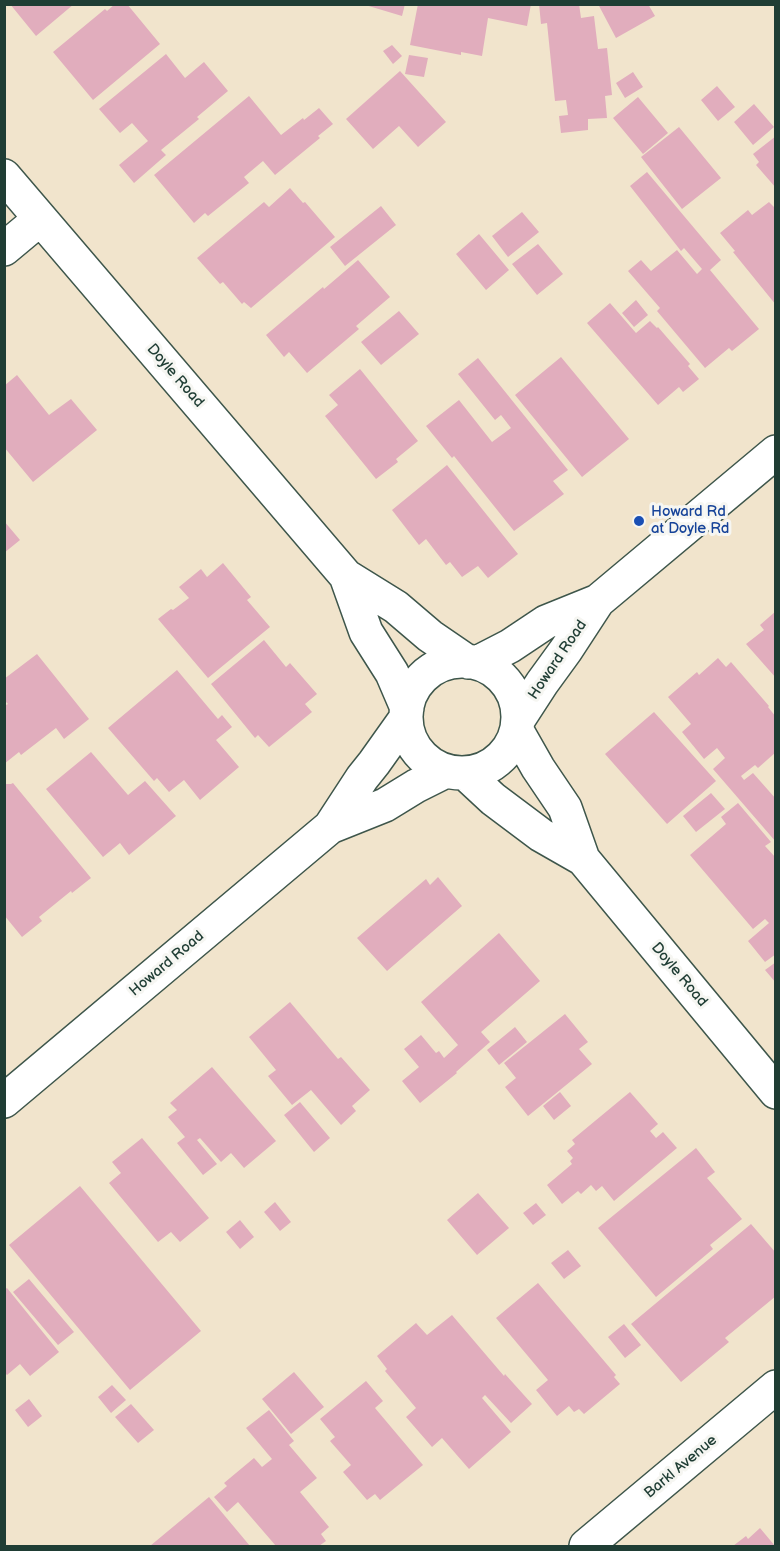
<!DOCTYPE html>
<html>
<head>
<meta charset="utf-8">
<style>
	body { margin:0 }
	#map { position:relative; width:780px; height:1551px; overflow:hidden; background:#f1e4cc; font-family:"Balsamiq Sans",sans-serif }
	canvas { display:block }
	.frame { position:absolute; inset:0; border:6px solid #1f3d34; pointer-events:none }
</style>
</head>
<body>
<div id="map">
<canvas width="780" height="1551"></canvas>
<div class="frame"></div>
</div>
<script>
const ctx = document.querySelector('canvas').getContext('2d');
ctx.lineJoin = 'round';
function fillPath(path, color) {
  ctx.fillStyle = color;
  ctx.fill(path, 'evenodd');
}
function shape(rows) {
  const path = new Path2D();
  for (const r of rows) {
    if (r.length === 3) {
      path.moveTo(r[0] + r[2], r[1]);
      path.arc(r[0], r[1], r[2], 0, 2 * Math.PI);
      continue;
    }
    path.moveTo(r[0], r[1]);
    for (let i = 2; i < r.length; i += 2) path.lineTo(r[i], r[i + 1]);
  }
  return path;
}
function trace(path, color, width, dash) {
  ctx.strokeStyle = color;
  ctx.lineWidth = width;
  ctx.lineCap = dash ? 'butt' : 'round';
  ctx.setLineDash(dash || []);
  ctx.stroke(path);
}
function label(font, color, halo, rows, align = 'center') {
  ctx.font = font + ' "Balsamiq Sans",sans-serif';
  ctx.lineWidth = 6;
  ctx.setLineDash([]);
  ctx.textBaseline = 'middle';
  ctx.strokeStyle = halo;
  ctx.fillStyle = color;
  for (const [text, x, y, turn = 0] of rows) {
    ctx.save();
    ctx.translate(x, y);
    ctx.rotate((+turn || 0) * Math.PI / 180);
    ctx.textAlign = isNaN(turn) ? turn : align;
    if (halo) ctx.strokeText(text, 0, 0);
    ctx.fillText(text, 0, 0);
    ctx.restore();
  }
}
fillPath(shape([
	[10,4,74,4,36,36],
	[115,4,127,4,160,44,93,100,53,52,105,9,107,11],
	[362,4,405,4,402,16],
	[418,4,531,4,527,26,488,18,482,56,461,52,461,55,410,45],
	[539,4,579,4,581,18,594,16,598,49,607,48,612,95,605,96,607,118,588,119,588,130,561,133,559,116,568,115,566,100,555,101,547,23,541,24],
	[598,4,648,4,655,16,616,38],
	[392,45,402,56,393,64,383,51],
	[166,54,185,78,204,62,228,91,197,117,199,119,161,150,166,155,134,183,119,165,148,141,132,123,120,133,99,109],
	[409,55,428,58,424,77,405,74],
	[400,71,446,122,418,147,399,126,373,149,346,119],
	[633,72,643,87,625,98,616,83],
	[717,86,735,107,718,121,701,100],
	[249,96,281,135,303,118,304,120,319,108,333,124,318,136,320,138,275,175,263,161,244,177,249,183,208,216,205,213,194,223,154,175],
	[638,97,668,133,643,154,613,118],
	[754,104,774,127,753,145,734,122],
	[679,127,721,178,682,209,641,157],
	[776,136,776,188,756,165,759,162,753,154],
	[647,172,721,260,710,270,759,329,732,351,729,348,705,368,657,311,660,308,628,271,641,260,651,271,677,250,697,274,702,269,684,248,681,251,630,186],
	[290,188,303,203,305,202,335,237,251,308,244,302,242,304,223,282,220,284,197,258,264,202,269,207],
	[769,202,776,209,776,305,733,252,735,251,720,233,748,210,752,215],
	[381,206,396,225,345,266,330,247],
	[522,212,539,232,508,257,492,236],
	[479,234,509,270,486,290,456,254],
	[538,244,563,274,537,295,512,264],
	[358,260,390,297,356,326,359,329,307,373,289,352,284,357,266,335,323,287,324,289],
	[636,300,648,315,634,327,622,313],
	[610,303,636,333,650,321,657,328,658,327,690,364,688,366,699,379,683,392,679,387,658,405,587,323],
	[399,311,419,334,381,365,361,342],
	[561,357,629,439,582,477,515,395],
	[478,358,568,470,553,481,564,494,514,531,454,456,452,458,426,426,459,400,492,442,511,428,501,415,495,420,458,374],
	[360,369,418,441,396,459,398,462,376,479,325,416,338,405,329,395],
	[17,375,49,415,71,399,97,430,33,482,4,447,4,386],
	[447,465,518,554,488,578,478,566,462,577,450,562,446,565,426,539,419,545,392,510],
	[4,521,20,540,4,553],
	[223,563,251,597,247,600,270,627,208,678,158,619,171,609,173,610,189,598,179,587,201,569,207,577],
	[776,611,776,678,746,644,764,630,760,625],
	[264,640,286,667,290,663,317,694,305,704,312,712,269,747,258,735,255,738,211,684],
	[37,654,89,719,64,739,56,728,21,755,19,752,4,764,4,706,8,704,4,700,4,679],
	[718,658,726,667,731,662,769,706,768,707,776,717,776,752,758,768,755,765,741,776,744,780,753,773,776,799,776,842,713,769,725,758,717,748,704,759,682,732,691,724,668,697,697,672,699,675],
	[177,670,218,719,222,715,232,727,216,740,239,767,200,800,184,780,169,792,157,778,154,781,108,728],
	[654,712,716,781,667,824,605,754],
	[91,752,128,795,145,781,176,816,129,855,120,843,103,857,46,789],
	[13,783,91,878,72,893,71,891,39,917,42,921,22,937,4,915,4,784,11,784],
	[711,793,725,809,696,832,683,816],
	[738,803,771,842,765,846,776,858,776,954,765,962,748,941,769,923,765,919,753,929,690,855,726,824,721,817],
	[438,877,462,906,387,971,357,938,426,879,430,885],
	[499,933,540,981,481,1032,490,1042,456,1072,457,1073,420,1103,402,1081,419,1067,404,1049,421,1035,436,1053,439,1051,444,1058,458,1045,421,1002],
	[776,962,776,983,765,970],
	[290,1002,338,1059,341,1057,370,1090,352,1106,356,1111,341,1125,311,1090,292,1105,268,1076,276,1070,249,1037],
	[565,1014,588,1042,579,1049,592,1064,528,1116,505,1087,516,1078,504,1063],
	[515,1027,527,1042,499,1065,487,1050],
	[212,1067,276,1141,244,1168,231,1153,221,1162,200,1138,197,1140,217,1164,203,1175,177,1143,185,1137,168,1117,177,1110,170,1103],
	[560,1092,571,1106,554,1120,543,1106],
	[630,1092,658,1124,650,1131,656,1138,663,1132,677,1148,614,1201,602,1186,596,1191,591,1185,581,1194,578,1191,562,1204,547,1185,572,1164,570,1161,573,1158,567,1151,575,1144,572,1140],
	[300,1102,330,1138,314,1152,284,1115],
	[142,1138,209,1218,180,1242,171,1232,158,1242,109,1183,121,1173,112,1162],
	[696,1148,715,1172,707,1178,742,1219,710,1245,713,1249,656,1297,598,1228],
	[80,1186,201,1331,130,1390,9,1245],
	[478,1193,509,1228,477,1255,447,1220],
	[275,1202,291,1222,280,1231,264,1212],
	[536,1203,546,1215,533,1225,523,1213],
	[240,1220,254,1237,240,1249,226,1232],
	[751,1224,776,1253,776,1296,725,1338,729,1342,681,1382,631,1324],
	[568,1250,581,1266,564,1279,551,1263],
	[29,1279,74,1332,58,1345,13,1292],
	[538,1283,616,1375,614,1377,620,1384,584,1414,579,1409,574,1412,569,1406,557,1416,536,1390,548,1380,496,1318],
	[7,1288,59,1352,30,1376,20,1364,7,1375,4,1372,4,1290],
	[452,1315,504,1376,505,1374,532,1404,511,1423,485,1395,482,1398,511,1432,469,1469,442,1438,432,1447,406,1417,416,1408,385,1371,387,1369,377,1356,416,1323,427,1335],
	[624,1324,641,1345,625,1358,608,1337],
	[294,1372,324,1407,291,1434,262,1399],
	[366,1381,383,1401,375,1408,423,1465,380,1500,375,1494,367,1500,343,1472,351,1465,330,1441,335,1437,320,1419],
	[112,1385,126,1400,111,1413,98,1397],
	[29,1399,42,1416,28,1427,15,1410],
	[131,1404,154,1430,138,1443,115,1417],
	[269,1410,294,1441,289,1445,317,1478,300,1492,329,1527,321,1534,326,1541,319,1546,276,1546,238,1502,227,1512,214,1497,227,1486,224,1483,254,1458,262,1467,272,1459,246,1428],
	[209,1497,250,1546,150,1546],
	[760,1528,775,1546,733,1546,746,1536,748,1539]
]), '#e1adbd');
const minor = shape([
	[4,176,346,576,396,607,430,636,468,662],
	[4,249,40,219],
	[346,576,366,632,392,673,407,708],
	[462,717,56],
	[477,663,510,646,546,622,598,601],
	[518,720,542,683,566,650,598,601,776,452],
	[517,731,538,768,565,808,583,859],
	[465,773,493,799,541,835,583,859,776,1092],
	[330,827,385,805,416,786,446,771],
	[4,1101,330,827,362,778,374,763,406,718],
	[586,1546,776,1387]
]);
trace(minor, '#3e564b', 36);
trace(minor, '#fff', 33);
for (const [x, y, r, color] of [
	[639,521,6,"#1a4fb4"]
]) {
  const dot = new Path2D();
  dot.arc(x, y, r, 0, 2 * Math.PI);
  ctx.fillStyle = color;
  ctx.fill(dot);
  trace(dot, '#f6f6f2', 2);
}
label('15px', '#1f3d34', '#f6f6f2', [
	["Doyle Road",175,376,49],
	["Howard Road",558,660,-56],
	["Howard Road",167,964,-40],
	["Doyle Road",679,975,50],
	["Barkl Avenue",681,1467,-40]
]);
label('15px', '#164399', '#f6f6f2', [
	["Howard Rd",651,512],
	["at Doyle Rd",651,529]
], 'left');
</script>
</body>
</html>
